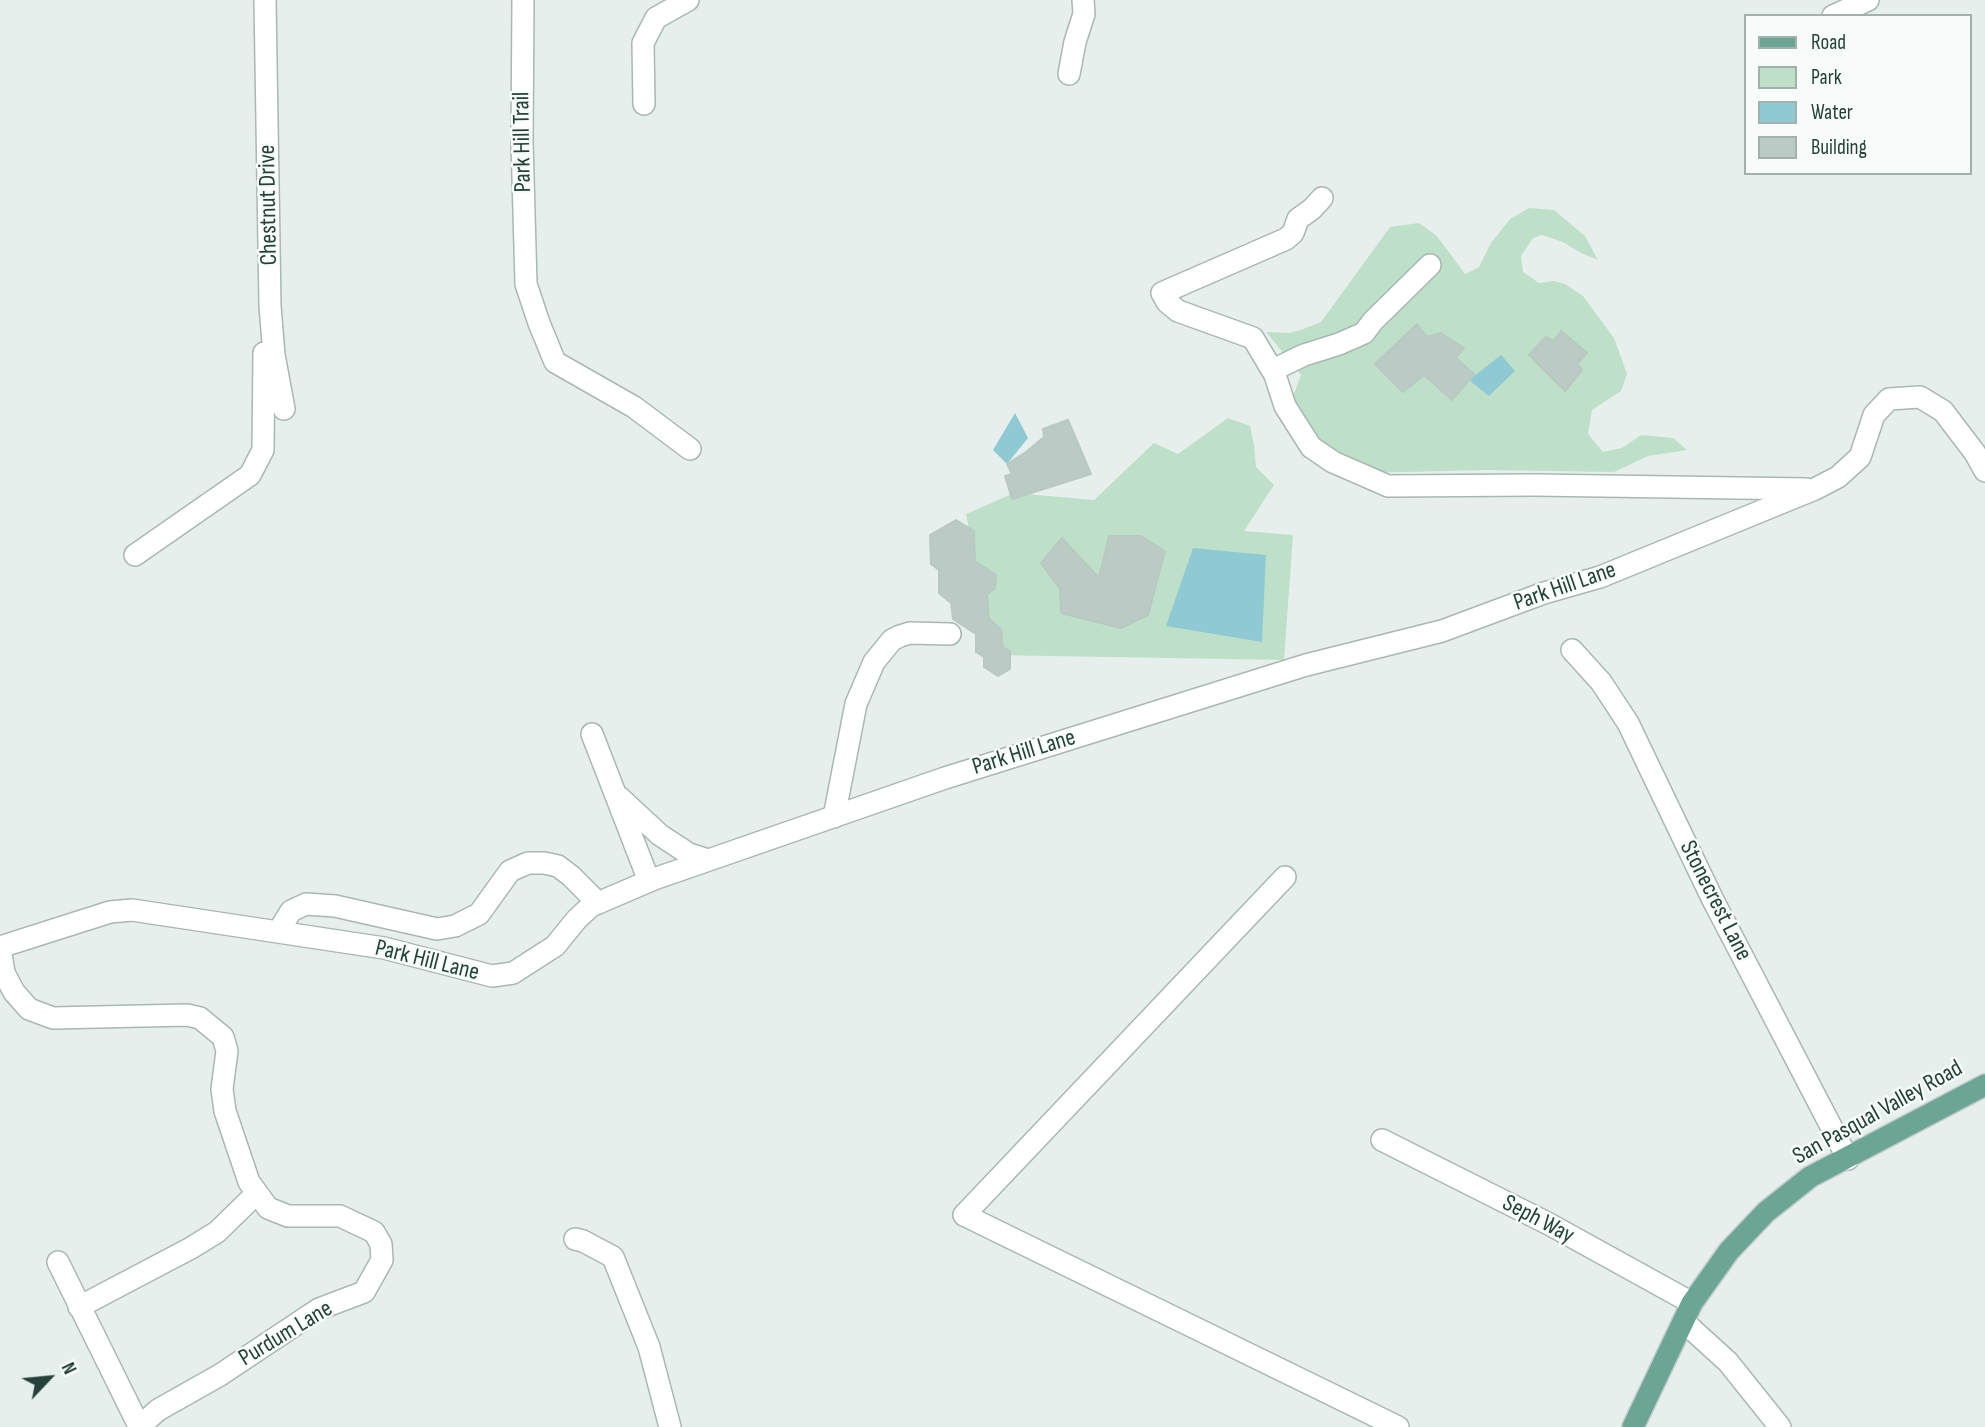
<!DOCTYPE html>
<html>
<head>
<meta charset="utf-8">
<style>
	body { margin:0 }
	#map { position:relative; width:1985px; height:1427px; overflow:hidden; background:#e6efeb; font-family:"Sofia Sans Condensed",sans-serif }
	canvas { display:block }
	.legend { position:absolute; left:1744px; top:14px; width:228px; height:161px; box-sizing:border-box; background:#f7fbf9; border:2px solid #a3b1ad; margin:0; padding:9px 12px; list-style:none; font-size:21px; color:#24423a }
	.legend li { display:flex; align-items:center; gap:14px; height:35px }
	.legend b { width:35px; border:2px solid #a3b1ad }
	.north { position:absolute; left:14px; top:1343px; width:70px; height:70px; -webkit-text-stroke:5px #f7fbf9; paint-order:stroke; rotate:64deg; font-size:19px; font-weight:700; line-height:28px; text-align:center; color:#24423a }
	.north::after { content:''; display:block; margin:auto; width:24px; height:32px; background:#24423a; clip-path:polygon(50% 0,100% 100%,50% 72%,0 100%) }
</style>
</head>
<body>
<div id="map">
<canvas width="1985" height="1427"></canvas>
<ul class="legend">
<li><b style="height:9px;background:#6aa596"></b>Road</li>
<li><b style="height:19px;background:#bfe0c8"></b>Park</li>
<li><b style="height:19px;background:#8ec9d4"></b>Water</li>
<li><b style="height:19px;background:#bbcac4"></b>Building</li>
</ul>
<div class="north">N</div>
</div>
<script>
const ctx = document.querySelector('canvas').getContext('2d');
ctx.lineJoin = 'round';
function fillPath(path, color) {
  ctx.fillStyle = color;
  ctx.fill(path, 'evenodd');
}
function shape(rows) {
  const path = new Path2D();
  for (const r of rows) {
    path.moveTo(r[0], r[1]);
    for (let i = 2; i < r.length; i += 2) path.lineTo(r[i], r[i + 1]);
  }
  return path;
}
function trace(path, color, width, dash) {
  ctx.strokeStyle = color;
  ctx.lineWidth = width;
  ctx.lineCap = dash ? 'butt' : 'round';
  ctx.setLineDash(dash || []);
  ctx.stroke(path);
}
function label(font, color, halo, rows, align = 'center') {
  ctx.font = font + ' "Sofia Sans Condensed",sans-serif';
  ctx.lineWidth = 5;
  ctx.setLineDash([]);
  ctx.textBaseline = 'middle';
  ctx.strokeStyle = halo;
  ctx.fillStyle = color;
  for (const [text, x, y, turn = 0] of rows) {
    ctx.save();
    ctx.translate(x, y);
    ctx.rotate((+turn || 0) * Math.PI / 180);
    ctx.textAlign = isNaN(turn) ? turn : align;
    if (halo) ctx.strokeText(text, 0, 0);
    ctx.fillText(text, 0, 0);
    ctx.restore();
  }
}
fillPath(shape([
	[1529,208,1554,210,1585,236,1598,260,1581,253,1563,242,1542,235,1533,238,1521,256,1523,272,1539,283,1554,281,1565,284,1583,296,1614,338,1627,374,1621,391,1592,410,1588,434,1603,452,1622,448,1641,435,1673,438,1687,450,1648,456,1614,472,1487,470,1361,473,1327,450,1301,421,1292,399,1301,375,1266,332,1289,333,1301,330,1321,322,1390,227,1419,223,1437,236,1465,274,1479,267,1491,243,1510,219],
	[1228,418,1250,426,1254,445,1256,467,1274,485,1244,531,1293,535,1284,660,993,655,966,514,1014,493,1094,500,1154,443,1178,454]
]), '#bfe0c8');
fillPath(shape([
	[1501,355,1515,371,1489,396,1469,380],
	[1015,413,1028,438,1007,464,993,450],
	[1193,548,1266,555,1262,642,1166,626]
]), '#8ec9d4');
const building = shape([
	[1417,324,1427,337,1441,333,1464,348,1456,358,1474,374,1452,400,1424,375,1403,392,1375,364,1417,324],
	[1561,331,1587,353,1577,364,1582,370,1565,391,1529,355,1546,337,1554,341,1561,331],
	[1068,420,1091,474,1012,499,1005,476,1012,474,1007,464,1026,452,1044,437,1043,429,1068,420],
	[956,520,974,531,975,561,996,575,995,589,987,594,989,619,1001,629,1003,648,1010,651,1010,669,998,676,984,667,984,657,976,652,976,634,953,619,951,603,939,593,939,570,931,564,930,535,956,520],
	[1109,536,1141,536,1165,551,1148,615,1121,628,1061,613,1060,589,1041,563,1062,538,1099,578,1109,536]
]);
fillPath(building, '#bbcac4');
trace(building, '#b8c9c2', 2);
const minor = shape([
	[265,0,270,306,274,355,284,409],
	[523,0,522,141,526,284,539,323,555,362,634,407,690,449],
	[1833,16,1868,0],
	[1069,74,1075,42,1084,14,1083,0],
	[644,104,643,43,656,18,688,0],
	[1322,198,1312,209,1298,219,1293,233,1286,239,1162,293,1167,302,1178,311,1253,338,1275,375,1285,406,1311,447,1333,462,1388,486,1535,485,1806,489],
	[1273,370,1304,355,1339,344,1364,333,1373,321,1430,265],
	[135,555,250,475,263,450,264,353],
	[1572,650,1601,682,1628,723,1712,898,1848,1159],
	[592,734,649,881],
	[619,797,660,835,689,854,708,860],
	[834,817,856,704,874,662,892,640,900,636,910,633,950,634],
	[1285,877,964,1215,1398,1427],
	[278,932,291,911,306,904,335,906,437,929,455,926,479,914,510,871,528,863,544,863,558,866,571,876,598,903],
	[0,947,110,912,132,910,384,948,492,976,513,973,555,946,577,919,591,906,654,879,945,778,1306,665,1442,631,1544,593,1600,577,1815,489,1838,477,1860,457,1874,415,1889,399,1920,397,1943,411,1975,453,1985,471],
	[0,947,4,973,14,992,29,1009,53,1018,187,1015,200,1018,223,1037,227,1051,222,1089,225,1111,249,1182,268,1208,288,1216,340,1216,374,1232,381,1244,382,1260,364,1292,319,1309,220,1375,158,1410,139,1427],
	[1382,1140,1549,1224,1692,1303],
	[575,1239,583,1241,613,1257,649,1347,670,1427],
	[58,1262,139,1426],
	[79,1307,191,1248,217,1232,257,1193],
	[1684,1322,1728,1362,1780,1427]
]);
const major = shape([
	[1633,1427,1692,1303,1729,1251,1766,1212,1810,1177,1985,1085]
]);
trace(minor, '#a8b8b2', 24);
trace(major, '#c2cac8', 24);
trace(minor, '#fff', 21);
trace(major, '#6aa596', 21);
label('24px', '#24423a', '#f7fbf9', [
	["Park Hill Trail",523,142,-91],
	["Chestnut Drive",269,205,-91],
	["Park Hill Lane",1565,587,-19],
	["Park Hill Lane",1024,753,-17],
	["Stonecrest Lane",1715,901,63],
	["Park Hill Lane",427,961,14],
	["San Pasqual Valley Road",1878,1113,-29],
	["Seph Way",1538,1220,28],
	["Purdum Lane",286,1334,-31]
]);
</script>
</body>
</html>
